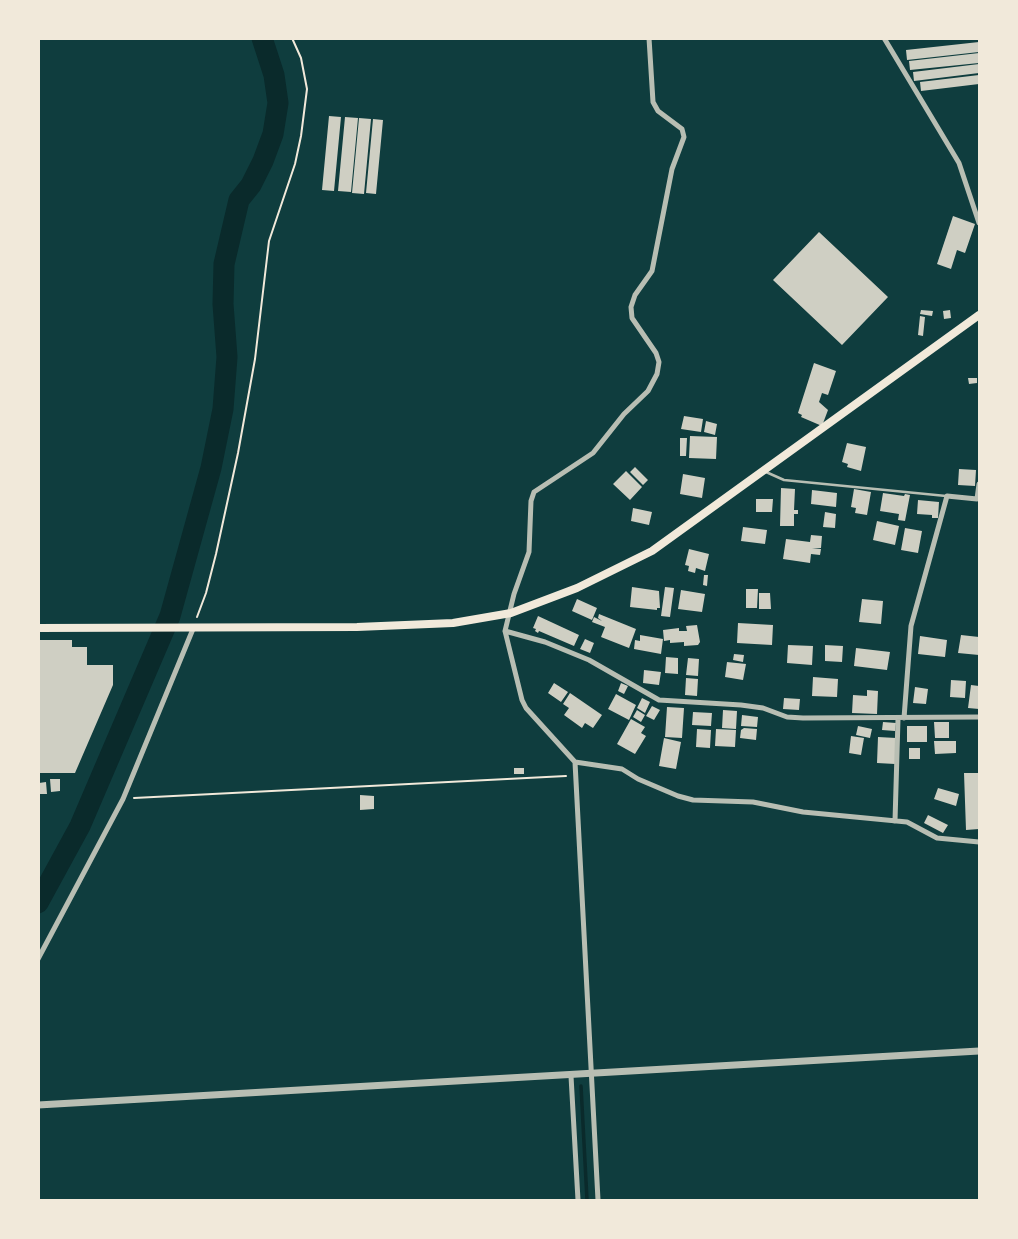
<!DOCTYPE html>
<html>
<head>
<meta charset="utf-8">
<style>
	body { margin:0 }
	#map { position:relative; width:1018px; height:1239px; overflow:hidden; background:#0f3d3e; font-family:Inter,sans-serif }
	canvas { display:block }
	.frame { position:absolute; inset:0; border:40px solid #f1e9da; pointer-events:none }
</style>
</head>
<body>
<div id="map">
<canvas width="1018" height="1239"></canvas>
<div class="frame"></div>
</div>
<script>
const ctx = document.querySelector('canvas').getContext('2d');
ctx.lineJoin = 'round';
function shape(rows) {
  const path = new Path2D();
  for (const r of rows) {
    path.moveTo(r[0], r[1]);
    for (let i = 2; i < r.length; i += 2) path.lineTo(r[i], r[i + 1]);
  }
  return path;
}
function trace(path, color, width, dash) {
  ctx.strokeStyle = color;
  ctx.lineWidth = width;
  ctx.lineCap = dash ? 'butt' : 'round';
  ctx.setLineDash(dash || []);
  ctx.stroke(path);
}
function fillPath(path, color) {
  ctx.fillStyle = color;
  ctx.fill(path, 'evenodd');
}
trace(shape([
	[581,1086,587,1200]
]), '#0a2a2b', 3.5);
trace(shape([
	[38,903,80,826,170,616,211,468,223,409,227,357,223,304,224,264,239,200,251,185,263,161,273,134,278,103,274,75,262,38]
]), '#0a2a2b', 21);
fillPath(shape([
	[979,42,979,52,907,60,906,50],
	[979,53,979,63,910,70,909,61],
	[979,64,979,73,914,81,913,72],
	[979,75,979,84,921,91,920,82],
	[329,116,341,117,334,191,322,190],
	[345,117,358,118,351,192,338,191],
	[359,118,371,119,364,194,352,193],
	[373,119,383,120,376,194,366,193],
	[953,216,975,224,965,253,957,250,951,269,937,264],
	[819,232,888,297,842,345,773,280],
	[921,310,933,311,932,316,920,314],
	[950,310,951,318,944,319,943,311],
	[920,316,925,317,923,336,918,335],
	[814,363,836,371,828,395,822,393,819,402,828,410,822,426,801,417,802,415,798,413],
	[968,378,977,378,977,383,969,384],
	[684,416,703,419,701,432,681,429],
	[706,421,717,424,715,435,704,432],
	[690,436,717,437,716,459,689,458],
	[680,438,687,438,686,456,680,456],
	[847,443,866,447,861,471,847,467,848,464,842,462],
	[635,467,648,480,643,485,630,472],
	[959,469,976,470,975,486,958,485],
	[626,471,642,487,630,500,613,484],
	[683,474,705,478,702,498,680,494],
	[781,488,795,489,794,510,798,510,798,514,794,514,794,526,780,526],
	[854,489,871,492,867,515,855,513,856,508,851,507],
	[812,490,837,493,836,507,811,504],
	[883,493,904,496,905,494,910,495,905,521,898,520,899,514,880,511],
	[756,499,773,499,772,512,756,512],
	[918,500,939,502,938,518,932,518,932,515,917,514],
	[633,508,652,512,649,525,631,521],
	[825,512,836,514,835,528,823,527],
	[877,521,899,526,895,545,873,540],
	[743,527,767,530,765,544,741,541],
	[905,528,922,531,918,553,901,550],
	[811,535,822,536,821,548,812,548,821,549,820,555,811,554,810,563,783,559,786,539,810,542],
	[689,549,709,554,705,571,696,568,695,573,688,571,689,566,685,565],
	[704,575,708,575,707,586,703,585],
	[632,587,659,591,660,608,657,608,657,610,630,607],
	[665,587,674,588,670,617,661,616],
	[746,589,758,589,757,608,746,608],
	[681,590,705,594,702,612,678,609],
	[759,593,770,593,771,609,759,609],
	[577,599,597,608,592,620,572,611],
	[862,599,883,601,881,624,859,622],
	[599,614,636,629,629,648,601,637,605,627,592,622,594,617,602,621,598,618],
	[538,616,579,635,574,646,539,631,538,633,535,631,536,629,533,628],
	[738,623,773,625,772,645,737,643],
	[697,625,700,642,698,645,684,646,684,642,670,643,670,640,664,641,663,630,679,628,679,631,687,631,686,626],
	[640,635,663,639,661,654,634,649,635,640,640,641],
	[961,635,979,637,979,655,958,653],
	[920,636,947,640,945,657,918,654],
	[585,639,594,643,590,653,580,649],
	[38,640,72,640,72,647,87,647,87,665,113,665,113,685,75,773,38,773],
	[788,645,813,646,812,665,787,663],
	[825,645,843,646,842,662,825,661],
	[856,648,890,652,887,670,854,666],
	[734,654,744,655,743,662,733,660],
	[666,657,678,658,678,674,665,673],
	[688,658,699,659,698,676,686,675],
	[727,662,746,664,743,680,725,677],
	[644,670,661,672,659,685,643,683],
	[813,677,838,679,837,697,812,696],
	[686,678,698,679,697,696,685,695],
	[951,680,966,681,965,698,950,697],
	[554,683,568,692,561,702,548,693],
	[621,683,628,686,624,694,618,691],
	[971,685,979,686,979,709,968,708],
	[915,687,928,689,926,704,913,703],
	[867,690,878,691,877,714,852,713,853,695,867,696],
	[570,693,602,715,593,728,585,723,582,728,564,715,569,708,563,704],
	[616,694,636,705,629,720,608,709],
	[642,698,650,702,645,713,637,708],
	[784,698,800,699,799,710,783,709],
	[652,706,660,710,654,720,646,716],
	[667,707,684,708,682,738,665,737],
	[637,710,645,715,641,722,633,717],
	[723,710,737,711,736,729,722,728],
	[693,712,712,713,711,726,692,725],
	[742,715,758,717,757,727,741,726],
	[631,719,645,727,641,733,646,736,635,754,617,744],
	[883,722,896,723,895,731,882,730],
	[934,722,949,722,949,738,935,738],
	[858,726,872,729,870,738,856,735],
	[907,726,927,726,927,742,907,742],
	[744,728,757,729,756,740,740,738,741,730],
	[697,729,711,730,710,748,696,747],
	[716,729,736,730,735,747,715,746],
	[851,736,864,738,861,755,849,753],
	[878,737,896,738,895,764,877,763],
	[664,738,681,742,676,769,659,766],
	[934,741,956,741,956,753,935,754],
	[909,748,920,748,920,759,909,759],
	[514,768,524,768,524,774,514,774],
	[964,773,979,773,979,829,966,830],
	[50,779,60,779,60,791,51,792],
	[46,782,47,794,39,794,39,783],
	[938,788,959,794,956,806,934,799],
	[360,795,374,796,374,809,360,810],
	[928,815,948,825,943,833,924,823]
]), '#cfcfc3');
trace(shape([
	[197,617,206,593,216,554,238,453,255,359,269,241,295,164,301,136,307,89,301,58,292,38],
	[134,798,566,776]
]), '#f1e9da', 2);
trace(shape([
	[766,472,784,480,946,496]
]), '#b8beb3', 2.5);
trace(shape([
	[649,38,653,102,658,111,682,129,684,137,672,169,652,271,635,295,631,307,632,318,656,353,659,362,657,374,648,391,624,414,593,453,534,492,531,501,529,552,514,594,505,631,522,700,526,708,575,762,622,769,638,779,678,796,693,800,753,802,803,812,907,822,937,838,979,842],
	[884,38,959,163,979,223],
	[505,631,545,642,589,660,659,700,741,705,763,708,787,717,803,718,979,717],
	[904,718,911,626,947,496,977,499,979,484],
	[575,762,598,1200],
	[895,821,898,719],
	[38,959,123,799,193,629],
	[571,1076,578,1200]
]), '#b8beb3', 5);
trace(shape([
	[38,1105,979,1051]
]), '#b8beb3', 7);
trace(shape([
	[38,628,357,627,453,623,511,613,577,588,652,551,979,315]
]), '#f1e9da', 8);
</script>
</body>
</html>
